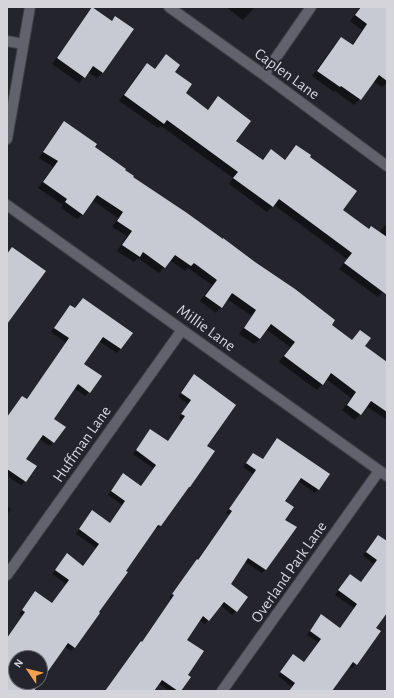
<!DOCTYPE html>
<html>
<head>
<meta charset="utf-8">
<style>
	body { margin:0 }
	#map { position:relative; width:394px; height:698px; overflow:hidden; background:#23242c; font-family:"Alegreya Sans",sans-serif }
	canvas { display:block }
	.frame { position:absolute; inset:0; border:8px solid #d4d4da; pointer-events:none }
	.north { position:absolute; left:8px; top:650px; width:40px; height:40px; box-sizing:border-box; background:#23242c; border:1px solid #6a6a72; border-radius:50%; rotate:305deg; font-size:11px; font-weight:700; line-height:16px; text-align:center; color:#d4d4da }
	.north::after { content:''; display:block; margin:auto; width:14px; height:18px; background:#f7a149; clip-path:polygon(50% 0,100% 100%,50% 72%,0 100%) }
</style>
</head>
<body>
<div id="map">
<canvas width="394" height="698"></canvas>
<div class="frame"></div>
<div class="north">N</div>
</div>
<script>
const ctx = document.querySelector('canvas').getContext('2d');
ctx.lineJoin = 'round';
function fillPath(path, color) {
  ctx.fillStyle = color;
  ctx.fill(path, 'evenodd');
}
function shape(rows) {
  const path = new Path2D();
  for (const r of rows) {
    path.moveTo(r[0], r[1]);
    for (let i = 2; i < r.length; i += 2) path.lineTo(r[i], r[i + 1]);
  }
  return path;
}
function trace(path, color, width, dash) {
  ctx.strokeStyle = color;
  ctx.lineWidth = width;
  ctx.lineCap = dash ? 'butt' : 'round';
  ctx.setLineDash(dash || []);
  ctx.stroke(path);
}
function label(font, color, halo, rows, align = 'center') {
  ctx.font = font + ' "Alegreya Sans",sans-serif';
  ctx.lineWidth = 4;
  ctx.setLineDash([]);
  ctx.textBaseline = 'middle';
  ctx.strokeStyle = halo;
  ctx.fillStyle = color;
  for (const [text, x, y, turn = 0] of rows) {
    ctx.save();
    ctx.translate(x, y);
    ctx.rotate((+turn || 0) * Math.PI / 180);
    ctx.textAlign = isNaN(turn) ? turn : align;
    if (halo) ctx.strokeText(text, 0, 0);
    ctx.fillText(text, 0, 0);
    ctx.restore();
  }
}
fillPath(shape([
	[226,7,255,7,243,20],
	[360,7,387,7,387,83,382,87,373,81,360,99,354,105,335,91,334,92,312,76,336,43,341,38,352,45,362,30,350,21],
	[92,8,111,22,115,18,132,29,102,73,97,78,88,72,79,83,52,64,87,14],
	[166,56,184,93,207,110,218,98,235,141,262,160,271,150,284,160,291,151,296,146,309,157,342,210,369,230,379,233,387,223,387,287,378,297,339,269,347,259,274,205,267,212,229,184,233,178,161,126,158,128,119,101,141,70,147,64,154,70,161,61],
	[65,123,93,147,124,170,132,177,352,341,360,331,364,346,387,363,387,420,366,406,355,420,342,410,351,398,326,379,317,390,279,362,290,347,266,329,260,339,254,344,239,334,252,316,227,299,221,307,216,313,200,301,212,285,188,268,185,271,170,260,159,273,138,258,134,262,117,251,127,236,112,227,118,218,92,200,83,214,77,219,61,208,63,205,38,188,53,167,39,158,59,128],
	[83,299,131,333,120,349,117,353,99,341,83,364,89,392,85,396,74,388,53,419,53,442,50,446,39,439,25,459,36,467,25,482,21,485,7,476,7,417,26,400,66,343,51,332,66,310,70,306,75,309],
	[194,376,206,446,185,490,160,526,156,529,154,528,74,647,71,651,64,646,40,680,40,658,16,658,16,682,39,682,34,689,37,691,7,691,7,638,22,616,19,614,32,596,52,604,66,584,52,574,67,555,83,567,96,548,76,534,89,515,109,524,122,505,108,495,120,478,140,487,154,469,133,454,147,434,167,442,182,420,179,418,188,404,178,397],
	[274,443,318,489,315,493,298,481,284,501,284,520,295,528,265,570,262,573,245,562,229,584,236,611,232,615,220,605,205,624,199,620,185,640,187,675,180,691,169,691,158,683,153,691,105,691,138,646,142,643,171,599,169,598,194,564,197,560,229,515,226,513,253,474,243,467,253,454,262,460],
	[7,506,11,509,7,515],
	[378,536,387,543,387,612,375,628,380,632,356,664,352,668,349,666,331,691,289,691,292,687,278,676,290,659,304,663,319,643,307,635,318,619,339,629,354,608,335,595,347,579,361,582,374,564,363,556,374,540]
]), '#0007');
fillPath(shape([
	[92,7,112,21,115,16,134,29,103,73,93,66,85,78,57,58],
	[361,7,387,7,387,81,379,75,361,100,341,86,340,87,317,71,341,37,353,45,367,24,355,15],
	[166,54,180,65,175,72,192,84,186,93,208,110,218,96,251,121,236,141,263,160,271,149,285,160,296,145,311,155,310,157,357,191,343,210,369,229,371,226,387,237,387,295,344,263,352,253,279,199,273,207,233,178,238,172,167,120,164,124,124,95,147,63,155,69],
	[64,121,97,144,95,147,126,169,125,170,134,176,133,177,187,213,223,239,223,238,255,262,295,289,335,320,332,325,352,340,360,330,371,338,365,346,387,362,387,412,371,401,361,415,347,405,356,392,331,373,323,385,284,356,295,342,271,324,260,339,244,328,256,310,232,293,222,308,205,296,217,280,194,263,191,266,175,255,165,268,143,252,140,257,122,245,132,231,117,221,123,212,97,195,83,215,65,202,67,199,43,182,58,161,43,152],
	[12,247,46,271,7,324,7,254],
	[83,298,133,333,121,349,103,337,84,364,102,376,90,393,78,384,54,419,66,427,54,443,43,435,26,459,37,466,26,482,7,469,7,417,22,396,27,399,69,338,54,328,70,305,75,308],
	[194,374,236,405,207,446,215,451,190,487,189,487,161,526,158,525,126,571,128,572,99,612,100,613,75,648,68,643,34,691,7,691,7,638,25,612,22,610,35,591,52,603,69,580,55,570,67,553,83,566,99,544,79,529,92,510,110,523,125,501,111,491,123,473,141,486,156,465,136,450,150,429,168,441,185,416,181,414,191,400,181,393],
	[16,658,40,658,40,682,16,682],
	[277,438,330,474,319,490,301,478,285,501,294,507,285,520,297,527,266,570,248,558,231,584,248,597,237,612,224,602,209,621,203,616,187,640,204,651,188,675,191,677,181,691,178,691,162,680,154,691,105,691,141,641,142,642,174,595,172,594,197,559,198,560,232,511,229,509,256,470,246,463,253,453,263,459],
	[378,535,387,541,387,613,376,628,381,631,357,665,353,662,332,691,289,691,295,683,280,672,293,654,304,662,321,639,310,631,321,614,340,628,357,604,338,590,350,574,361,582,377,560,366,552]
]), '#c7c9d3');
const minor = shape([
	[169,7,264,75,387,166],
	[7,41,23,44],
	[264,75,311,7],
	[7,139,30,7],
	[7,205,387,476],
	[7,575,182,330],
	[222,691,379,471]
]);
trace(minor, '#414147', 12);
trace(minor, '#61626c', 10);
label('16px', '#d4d4da', '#23242c', [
	["Caplen Lane",287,74,36],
	["Millie Lane",206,328,36],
	["Huffman Lane",82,444,-55],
	["Overland Park Lane",289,572,-55]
]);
</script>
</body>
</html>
